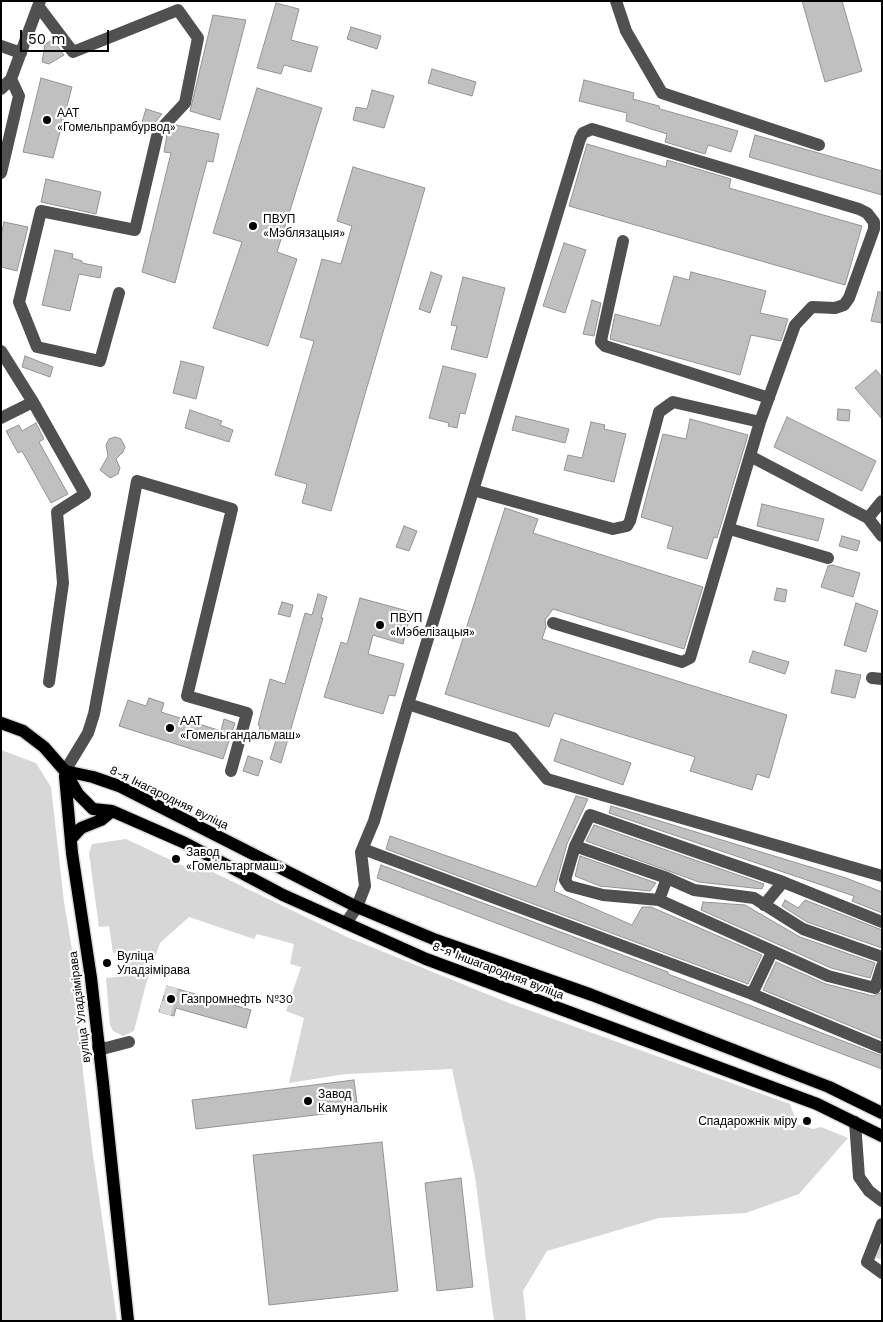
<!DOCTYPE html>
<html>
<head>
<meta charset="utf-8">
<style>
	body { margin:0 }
	#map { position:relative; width:883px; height:1322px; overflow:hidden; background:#fff; font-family:"Work Sans",sans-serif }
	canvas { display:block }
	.frame { position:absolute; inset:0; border:2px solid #000; pointer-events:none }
	.scale { position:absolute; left:20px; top:30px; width:89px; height:22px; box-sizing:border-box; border:2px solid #000; border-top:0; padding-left:6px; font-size:15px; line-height:18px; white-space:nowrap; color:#000; -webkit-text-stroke:4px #fff; paint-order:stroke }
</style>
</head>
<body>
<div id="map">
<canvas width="883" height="1322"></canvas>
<div class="frame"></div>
<div class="scale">50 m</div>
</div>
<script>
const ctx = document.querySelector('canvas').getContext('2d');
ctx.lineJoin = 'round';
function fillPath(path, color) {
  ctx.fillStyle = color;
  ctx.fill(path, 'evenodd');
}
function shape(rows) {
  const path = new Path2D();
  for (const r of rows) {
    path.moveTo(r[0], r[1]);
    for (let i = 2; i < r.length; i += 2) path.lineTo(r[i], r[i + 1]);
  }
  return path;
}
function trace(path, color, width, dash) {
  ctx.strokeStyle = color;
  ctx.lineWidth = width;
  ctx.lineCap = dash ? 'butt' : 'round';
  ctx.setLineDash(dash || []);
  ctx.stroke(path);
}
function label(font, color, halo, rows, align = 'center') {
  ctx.font = font + ' "Work Sans",sans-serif';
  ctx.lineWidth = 4.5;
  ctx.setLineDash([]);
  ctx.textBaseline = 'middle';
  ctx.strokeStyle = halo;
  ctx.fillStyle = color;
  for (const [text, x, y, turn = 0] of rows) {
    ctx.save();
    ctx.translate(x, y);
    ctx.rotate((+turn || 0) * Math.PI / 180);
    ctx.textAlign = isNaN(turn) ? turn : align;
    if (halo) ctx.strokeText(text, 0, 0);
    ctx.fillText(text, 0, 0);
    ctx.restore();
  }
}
fillPath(shape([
	[1,750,36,763,51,787,64,902,77,979,83,1072,93,1155,117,1321,1,1321],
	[126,839,192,870,196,864,347,937,509,1003,790,1104,797,1124,813,1129,821,1127,848,1138,799,1194,746,1213,659,1218,547,1251,523,1291,526,1321,494,1321,475,1176,452,1069,346,1074,289,1083,304,1018,286,1011,301,967,290,964,294,944,257,934,254,939,189,917,160,943,146,984,134,1031,123,1036,113,1031,110,1025,106,978,127,976,125,952,113,953,109,926,99,927,89,853,92,844]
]), '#d7d7d7');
const building = shape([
	[802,1,842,1,862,71,825,82,802,1],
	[276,3,299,9,291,40,318,47,311,72,284,65,281,74,257,68,276,3],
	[213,15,246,20,220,120,190,111,213,15],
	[351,27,381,36,377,49,347,39,351,27],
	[53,40,64,55,49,64,42,62,45,44,53,40],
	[432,69,476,82,472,96,428,83,432,69],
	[41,78,72,87,53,158,23,152,41,78],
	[584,80,634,93,633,99,659,106,660,109,738,131,731,152,708,145,705,154,665,142,667,134,626,121,627,113,579,101,584,80],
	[257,88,322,108,277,252,297,259,268,346,213,328,242,242,213,233,257,88],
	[372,90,394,96,384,128,353,120,356,107,367,109,372,90],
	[146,109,162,114,153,125,142,122,146,109],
	[176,125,219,134,213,162,207,161,175,283,142,272,171,153,164,152,167,134,176,125],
	[755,135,882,171,882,195,749,157,755,135],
	[587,144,666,167,667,160,731,179,729,188,862,226,845,285,569,206,587,144],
	[353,167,425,188,331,511,302,503,307,484,275,475,314,341,300,337,322,259,341,264,352,226,337,221,353,167],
	[46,179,101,192,96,214,41,202,46,179],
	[4,222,28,227,17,271,1,267,1,236,4,222],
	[564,243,586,250,565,313,543,306,564,243],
	[55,250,73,254,72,258,82,261,82,263,102,267,100,278,79,274,70,311,42,305,55,250],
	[431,272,442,276,430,313,419,309,431,272],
	[691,272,766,291,760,313,788,319,781,341,751,335,740,375,610,339,615,314,660,326,674,276,689,280,691,272],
	[463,277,505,288,487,358,451,349,457,326,451,325,463,277],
	[878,292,882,292,882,323,871,321,878,292],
	[592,300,601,303,594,336,583,334,592,300],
	[25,356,53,367,50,377,22,367,25,356],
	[181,361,204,367,196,399,173,393,181,361],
	[443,366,476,374,465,414,460,413,457,428,448,426,449,423,429,418,443,366],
	[876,370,882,377,882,419,855,388,876,370],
	[838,409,850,410,849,421,837,420,838,409],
	[190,410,222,421,220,425,233,430,229,442,185,428,190,410],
	[516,416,569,429,565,443,512,430,516,416],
	[787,417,876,461,862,491,774,447,787,417],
	[690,419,748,435,717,538,714,537,707,559,667,548,673,527,641,517,663,434,686,439,690,419],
	[591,422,605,425,604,429,626,434,614,482,564,470,568,455,582,458,591,422],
	[36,423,44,439,39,442,68,494,51,503,22,451,18,453,6,431,19,425,22,431,36,423],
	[115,437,121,439,125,447,123,452,116,459,120,468,118,474,110,478,100,470,108,456,106,445,109,439,115,437],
	[762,504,824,519,818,541,757,526,762,504],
	[505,508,538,519,533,533,703,587,684,649,553,609,545,620,546,627,542,639,787,715,769,778,757,774,752,790,690,771,695,757,554,713,549,727,445,694,505,508],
	[404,526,417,531,409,551,396,547,404,526],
	[842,536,860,541,857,551,839,546,842,536],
	[832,565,860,573,853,597,821,587,828,566,832,565],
	[777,588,787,590,785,602,774,600,777,588],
	[318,594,327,597,321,618,323,618,281,763,270,759,277,737,259,732,260,726,258,725,270,679,285,684,305,613,312,615,318,594],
	[360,598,411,612,403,644,373,635,368,654,404,664,395,696,389,695,383,714,324,697,341,642,347,644,360,598],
	[282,602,293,605,290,617,278,614,282,602],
	[856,603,878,611,866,652,844,645,856,603],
	[753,651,789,662,785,674,749,662,753,651],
	[836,670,861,675,855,698,831,693,836,670],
	[149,698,164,703,161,712,221,731,224,719,235,723,223,759,119,726,128,700,146,706,149,698],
	[561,739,631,763,623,785,554,761,561,739],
	[248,756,263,761,258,776,243,771,248,756],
	[576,796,588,799,567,844,554,891,632,925,642,907,651,907,762,955,748,984,386,849,390,836,536,887,576,796],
	[611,806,846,878,882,892,882,913,852,901,854,896,609,813,611,806],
	[594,825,764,884,762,889,699,882,586,841,594,825],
	[580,856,656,883,650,891,600,886,575,876,580,856],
	[381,865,668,972,668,974,882,1056,882,1069,377,878,381,865],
	[785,900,798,908,805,900,882,930,882,948,807,922,782,906,785,900],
	[703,902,745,905,800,937,875,963,870,978,831,968,701,910,703,902],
	[776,962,826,984,873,996,882,992,882,1039,763,990,776,962],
	[167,986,251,1010,246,1028,176,1008,174,1016,159,1012,167,986],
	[354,1080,358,1110,196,1129,192,1100,354,1080],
	[382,1142,398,1291,269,1305,253,1155,382,1142],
	[461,1178,473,1287,437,1291,425,1183,461,1178]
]);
fillPath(building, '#c0c0c0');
trace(building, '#949494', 1);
trace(shape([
	[165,1014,172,987],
	[877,1252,882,1253]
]), '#d9d9d9', 12, [12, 6]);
const major = shape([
	[1,723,23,731,44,747,65,771,78,794,93,809,112,811,185,843,283,895,426,959,817,1104,882,1136],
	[65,771,93,777,119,786,357,907,436,940,592,995,829,1087,882,1113],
	[65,776,72,853,91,978,103,1083,128,1321],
	[71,839,81,828,101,820,112,811]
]);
trace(major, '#dbdbdb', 15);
trace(shape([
	[616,1,626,31,662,93,819,145],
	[39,7,73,52,178,10,198,38,185,103,158,132,135,230,41,211,19,302,37,347,100,361,119,293],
	[1,46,21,53],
	[1,89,11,79,40,1],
	[1,173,19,96,11,79],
	[623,241,602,336,601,342,605,346,769,398],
	[1,351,33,402,85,494,57,512,63,583,49,682],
	[1,418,33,402],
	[750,456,868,518,882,536],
	[868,518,882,501],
	[730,529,828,558],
	[553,623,682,662,690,658,760,422],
	[872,678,882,679],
	[408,704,513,738,547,779,882,876],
	[65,771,88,733,94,714,137,481,232,509,187,696,247,713,231,771],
	[575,846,667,878,694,890,754,898,803,929,882,957],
	[363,849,752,994,882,1048],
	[659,900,667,878],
	[764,905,783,882],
	[882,922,783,882,590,815,575,846,565,880,569,886,603,895,659,900,828,976,875,988,882,966],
	[346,923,357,907,365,886,361,852,374,821,408,704,580,139,583,133,592,129,859,209,867,213,874,222,874,229,849,298,844,305,835,308,812,307,795,325,760,422,673,402,659,412,630,521,627,526,613,529,473,490],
	[752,994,772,952],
	[98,1047,106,1048,129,1042],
	[855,1122,859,1177,869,1191,882,1201],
	[882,1224,867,1262,882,1273]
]), '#505050', 12);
trace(major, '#000', 12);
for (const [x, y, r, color] of [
	[47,120,5,"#000"],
	[253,226,5,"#000"],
	[380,625,5,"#000"],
	[170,728,5,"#000"],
	[176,859,5,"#000"],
	[107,963,5,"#000"],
	[171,999,5,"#000"],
	[308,1101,5,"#000"],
	[807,1121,5,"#000"]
]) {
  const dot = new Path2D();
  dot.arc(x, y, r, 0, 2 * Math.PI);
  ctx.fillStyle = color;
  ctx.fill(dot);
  trace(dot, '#fff', 2);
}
label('12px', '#000', '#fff', [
	["ААТ",57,113],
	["«Гомельпрамбурвод»",57,127],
	["ПВУП",263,219],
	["«Мэблязацыя»",263,233],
	["ПВУП",390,618],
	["«Мэбелізацыя»",390,632],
	["ААТ",180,721],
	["«Гомельгандальмаш»",180,735],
	["Завод",186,852],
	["«Гомельтаргмаш»",186,866],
	["Вуліца",117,956],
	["Уладзімірава",117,970],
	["Газпромнефть №30",181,999],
	["Завод",318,1094],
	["Камунальнік",318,1108],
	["Спадарожнік міру",797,1121,"right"]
], 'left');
label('12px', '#000', '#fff', [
	["8-я Інагародняя вуліца",169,798,26],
	["8-я Іншагародняя вуліца",498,971,21],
	["вуліца Уладзімірава",80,1007,-97]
]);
</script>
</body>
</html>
